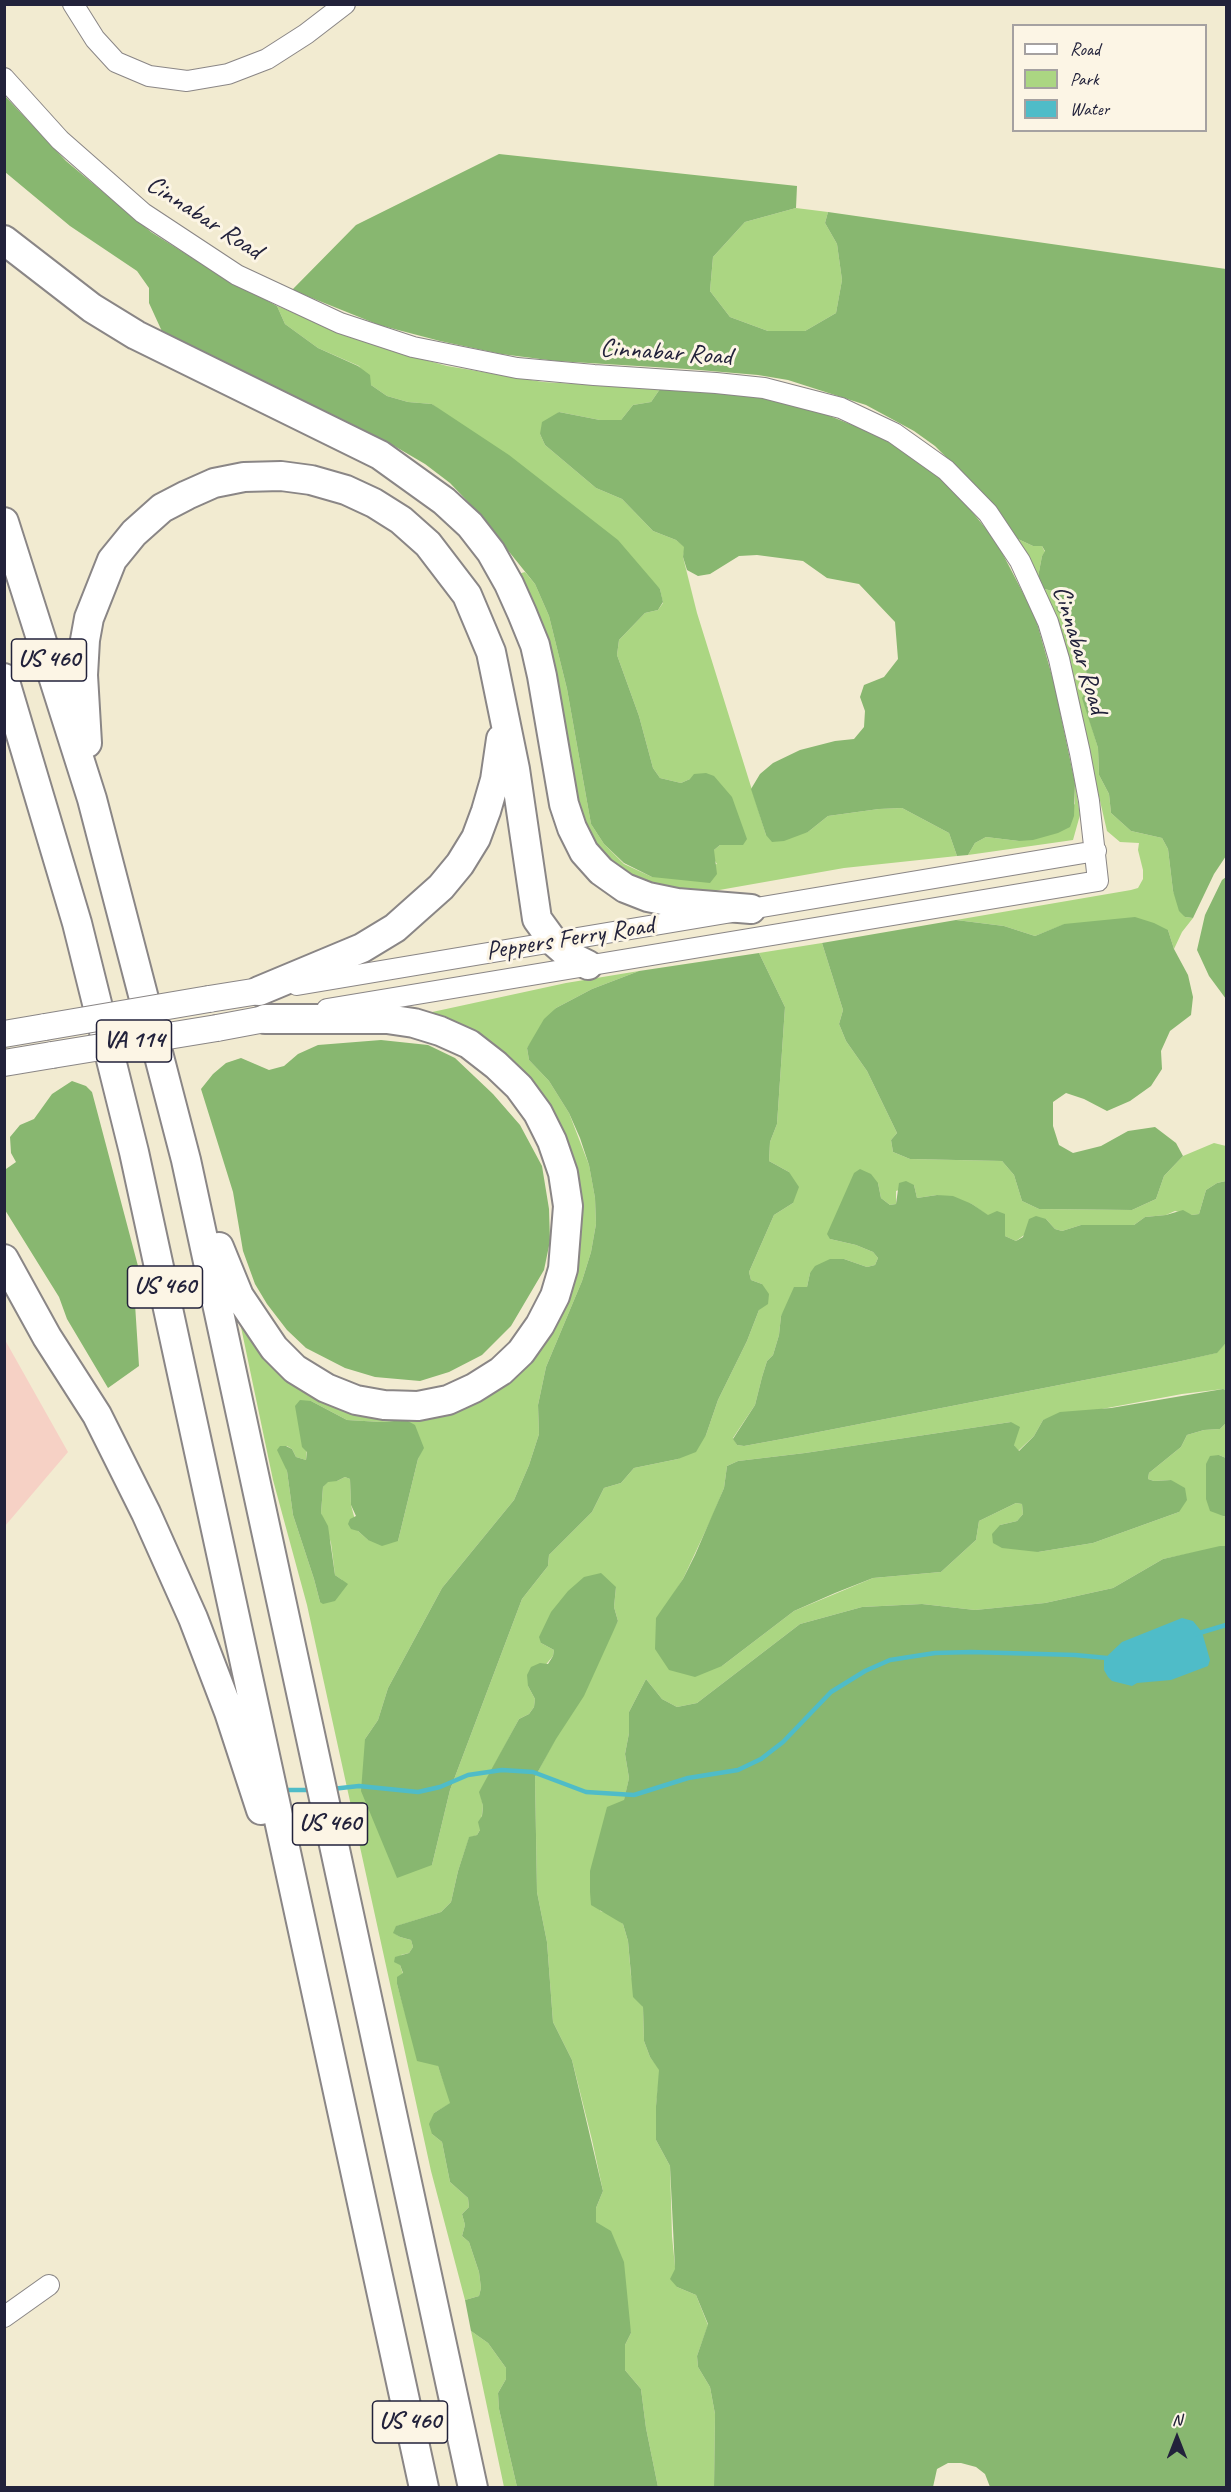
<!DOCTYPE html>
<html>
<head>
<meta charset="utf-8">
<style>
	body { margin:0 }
	#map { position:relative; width:1231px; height:2492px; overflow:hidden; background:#f2ebd1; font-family:Caveat,sans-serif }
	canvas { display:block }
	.frame { position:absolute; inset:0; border:6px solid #22223b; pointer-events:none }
	.legend { position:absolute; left:1012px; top:24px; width:195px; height:108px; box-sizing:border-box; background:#fcf5e5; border:2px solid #a5a1a1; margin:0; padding:8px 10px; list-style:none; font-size:18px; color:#22223b }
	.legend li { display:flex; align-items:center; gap:12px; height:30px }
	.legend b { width:30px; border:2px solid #a5a1a1 }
	.north { position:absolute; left:1147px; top:2408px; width:60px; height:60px; -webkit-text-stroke:4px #fcf5e5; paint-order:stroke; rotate:0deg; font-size:16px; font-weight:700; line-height:24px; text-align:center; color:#22223b }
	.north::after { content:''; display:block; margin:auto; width:21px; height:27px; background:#22223b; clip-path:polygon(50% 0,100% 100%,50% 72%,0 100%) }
</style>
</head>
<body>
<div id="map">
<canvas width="1231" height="2492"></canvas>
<div class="frame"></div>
<ul class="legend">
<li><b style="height:8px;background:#fff"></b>Road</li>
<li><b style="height:16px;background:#abd682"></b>Park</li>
<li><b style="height:16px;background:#4fbcc8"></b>Water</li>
</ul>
<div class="north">N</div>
</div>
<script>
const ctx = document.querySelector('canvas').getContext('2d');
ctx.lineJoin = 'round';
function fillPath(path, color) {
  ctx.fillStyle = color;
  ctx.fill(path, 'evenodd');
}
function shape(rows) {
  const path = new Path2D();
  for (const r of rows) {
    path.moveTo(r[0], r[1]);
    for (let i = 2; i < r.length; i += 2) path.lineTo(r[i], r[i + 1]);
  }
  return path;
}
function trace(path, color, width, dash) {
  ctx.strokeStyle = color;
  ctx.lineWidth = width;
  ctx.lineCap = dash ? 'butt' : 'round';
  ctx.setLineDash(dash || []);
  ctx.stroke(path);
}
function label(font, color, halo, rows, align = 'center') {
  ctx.font = font + ' Caveat,sans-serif';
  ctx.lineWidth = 6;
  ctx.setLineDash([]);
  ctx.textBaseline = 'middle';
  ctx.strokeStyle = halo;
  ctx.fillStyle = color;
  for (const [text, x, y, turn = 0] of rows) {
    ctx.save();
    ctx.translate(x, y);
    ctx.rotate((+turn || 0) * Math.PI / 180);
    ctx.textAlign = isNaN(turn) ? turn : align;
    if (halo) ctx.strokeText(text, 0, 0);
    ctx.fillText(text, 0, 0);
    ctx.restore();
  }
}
fillPath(shape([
	[5,1340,68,1452,5,1526,4,1526]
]), '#f6d1c5');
fillPath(shape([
	[796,208,828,212,825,223,837,244,842,280,836,313,805,331,768,331,730,317,710,291,713,257,745,222],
	[277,306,379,347,447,366,543,382,660,389,651,402,633,405,621,420,600,420,559,412,540,434,545,445,596,488,622,499,653,531,676,540,685,547,683,557,697,613,766,835,808,832,828,816,879,809,902,808,949,833,957,856,844,868,708,892,672,892,621,873,587,838,518,574,525,572,535,584,549,616,567,689,591,824,604,844,624,864,652,877,717,864,713,858,714,850,720,845,743,845,690,779,681,783,660,778,653,768,639,716,617,655,619,640,645,613,658,610,663,603,660,589,432,404,408,402,387,396,371,385,359,366,318,348,285,324],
	[1018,539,1033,546,1042,546,1045,552,1042,556,1038,577],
	[1044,589,1058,592,1060,598,1057,611,1069,622,1086,667,1087,689,1083,698,1098,748,1099,775,1109,794,1111,813,1131,831,1162,838,1168,849,1173,891,1185,917,1193,918,1182,932,1174,949,1168,930,1065,924,1035,936,1004,926,956,920,1131,890,1138,888,1143,879,1143,870,1138,850,1139,843,1120,842,1107,831,1059,624],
	[1075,783,1080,815,1073,840,968,855,975,843,986,837,1019,841,1075,804],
	[822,943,843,1010,839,1024,846,1041,867,1071,897,1133,891,1140,893,1152,910,1159,1002,1161,1014,1175,1022,1201,1039,1209,1132,1210,1156,1199,1164,1176,1183,1156,1214,1143,1226,1146,1226,1181,1217,1183,1206,1190,1199,1214,1192,1215,1175,1211,1166,1215,1145,1217,1134,1225,1081,1225,1062,1231,1055,1229,1046,1219,1016,1241,1005,1236,1003,1227,972,1204,937,1195,917,1198,914,1185,896,1191,896,1204,890,1205,881,1198,878,1183,830,1239,856,1245,873,1252,878,1258,875,1265,867,1267,844,1259,810,1273,807,1287,801,1288,781,1316,779,1335,773,1355,767,1361,762,1377,755,1405,733,1438,737,1445,744,1446,793,1437,1177,1362,1216,1353,1226,1343,1226,1390,1223,1389,1182,1394,1043,1420,1034,1436,1018,1451,1014,1445,1011,1422,805,1453,738,1461,727,1466,724,1488,712,1517,683,1579,671,1598,722,1666,794,1611,873,1578,941,1572,976,1540,979,1521,1016,1503,1022,1504,1023,1514,1017,1521,1000,1525,1038,1552,1093,1543,1179,1512,1171,1480,1154,1481,1148,1479,1149,1473,1181,1447,1187,1435,1204,1430,1220,1429,1226,1423,1226,1458,1219,1455,1223,1516,1226,1517,1226,1546,1163,1559,1113,1588,1045,1603,975,1610,922,1604,862,1607,800,1624,697,1703,677,1707,662,1699,646,1679,629,1712,629,1733,625,1754,629,1778,600,1911,610,1914,623,1924,628,1941,631,1976,643,2007,644,2041,650,2057,660,2070,656,2106,656,2140,670,2166,672,2236,677,2287,696,2295,708,2325,697,2356,698,2367,710,2387,715,2414,714,2487,658,2487,646,2428,641,2389,625,2370,625,2345,631,2333,596,2222,596,2208,603,2191,592,2140,572,2060,553,2022,547,1942,537,1892,535,1777,618,1621,614,1607,616,1587,541,1643,554,1650,553,1656,528,1686,535,1699,534,1707,529,1714,519,1719,480,1792,483,1806,480,1830,477,1835,469,1838,458,1871,451,1902,441,1912,397,1926,394,1933,400,1937,411,1940,413,1947,409,1953,401,1955,400,1965,403,1974,397,1984,407,2020,438,2066,451,2103,434,2113,432,2134,442,2142,450,2182,468,2198,469,2207,462,2214,465,2225,462,2236,469,2242,479,2272,481,2288,479,2296,465,2300,431,2171,307,1605,273,1480,237,1308,281,1362,426,1408,545,1333,569,1151,423,1014,566,983,639,971,592,989,556,1008,527,1048,529,1060,549,1081,569,1113,589,1165,595,1198,596,1224,591,1252,582,1281,546,1367,538,1405,539,1434,529,1465,514,1500,442,1588,388,1688,378,1720,365,1739,432,1865,450,1790,522,1599,548,1566,549,1555,592,1512,604,1488,621,1483,634,1468,678,1459,706,1435,718,1400,747,1341,759,1310,762,1284,751,1280,749,1272,774,1215,793,1203,789,1172,769,1161,770,1142,777,1124,785,1007,759,953],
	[311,1401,347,1420,381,1422,406,1420,423,1448,418,1459,398,1541,368,1540,358,1531,351,1505,350,1479,345,1477,337,1481,328,1481,323,1487,321,1513,331,1543,335,1575,342,1580,320,1602,314,1579,293,1515,287,1471,280,1446,287,1446,292,1449,296,1457,306,1460],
	[471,2331,488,2343,506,2368,506,2379,498,2393,499,2409,517,2487,504,2487]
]), '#abd682');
fillPath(shape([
	[4,95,66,161,151,232,213,271,277,306,285,324,318,348,358,366,370,375,371,385,387,396,408,402,432,404,509,455,618,540,660,589,663,602,658,610,645,613,619,640,617,655,639,716,653,768,660,778,681,783,690,779,694,774,706,773,714,776,732,797,747,839,743,845,720,845,714,850,717,874,710,883,652,877,624,863,604,844,591,824,567,689,549,616,535,584,473,507,450,483,425,464,396,447,165,338,149,303,149,288,137,271,70,226,5,172],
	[499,154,797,186,796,208,745,222,713,257,710,291,730,317,768,331,805,331,836,313,842,280,837,244,825,223,828,212,1226,269,1226,856,1214,874,1193,918,1185,917,1179,911,1173,891,1168,849,1162,838,1131,831,1111,813,1109,794,1099,775,1098,748,1082,698,1087,689,1086,667,1069,622,1057,611,1056,604,1060,598,1058,592,1044,589,1038,577,1042,556,1045,551,1042,546,1033,546,1018,539,984,495,935,446,914,431,866,405,788,380,758,375,687,369,556,361,501,354,440,341,379,325,292,290,356,225],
	[660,389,751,396,778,400,817,411,878,435,916,457,960,497,996,541,1035,616,1054,683,1075,783,1074,816,1070,827,1058,833,1033,840,1019,841,986,837,975,843,968,855,957,856,949,833,902,808,879,809,828,816,808,832,784,841,772,842,766,835,751,789,760,774,773,763,800,750,835,741,854,739,864,727,865,711,860,697,864,685,884,677,898,659,895,622,859,584,827,578,803,561,757,555,739,556,710,574,698,576,687,570,683,557,684,547,676,540,653,531,622,499,596,488,545,445,540,434,542,422,559,412,600,420,621,420,633,405,651,402],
	[1226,877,1226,999,1209,976,1197,950,1205,915,1222,880],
	[1135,917,1154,923,1168,930,1174,949,1188,975,1193,997,1191,1015,1170,1031,1161,1051,1162,1069,1151,1086,1130,1101,1107,1111,1084,1099,1066,1093,1053,1102,1053,1126,1059,1145,1073,1153,1101,1146,1128,1131,1155,1127,1176,1143,1183,1156,1164,1176,1156,1199,1132,1210,1039,1209,1022,1201,1014,1175,1002,1161,910,1159,893,1152,891,1140,897,1133,867,1071,846,1041,839,1024,843,1010,822,943,956,920,1004,926,1035,936,1064,924],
	[759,953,785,1007,777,1124,770,1142,769,1161,789,1172,799,1187,793,1203,774,1215,749,1272,751,1280,762,1284,769,1294,768,1304,759,1310,747,1341,718,1400,706,1435,696,1452,678,1459,634,1468,621,1483,604,1488,592,1512,549,1555,548,1566,522,1599,450,1790,432,1865,397,1878,361,1791,365,1739,378,1720,388,1688,442,1588,514,1500,529,1465,539,1434,538,1405,546,1367,582,1281,591,1252,596,1224,595,1198,589,1165,580,1138,569,1113,549,1081,529,1060,527,1048,544,1019,556,1008,592,989,639,971],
	[381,1040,428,1045,455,1058,493,1094,520,1125,542,1166,549,1209,550,1241,544,1270,511,1326,482,1355,449,1372,420,1381,375,1377,345,1368,306,1348,287,1330,267,1304,255,1284,243,1251,233,1192,201,1089,213,1074,226,1063,241,1058,269,1070,284,1066,298,1054,318,1045],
	[72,1081,86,1086,92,1092,143,1285,135,1304,139,1366,108,1388,67,1319,59,1297,5,1210,5,1167,6,1169,16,1162,11,1153,10,1137,20,1125,34,1119,52,1094],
	[860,1169,871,1174,878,1183,881,1198,890,1205,896,1204,899,1183,906,1181,914,1185,917,1198,937,1195,953,1196,972,1204,988,1215,997,1211,1005,1214,1005,1236,1016,1241,1023,1237,1029,1219,1036,1216,1046,1219,1055,1229,1062,1231,1081,1225,1134,1225,1145,1217,1166,1215,1183,1210,1192,1215,1199,1214,1206,1190,1217,1183,1226,1181,1226,1343,1217,1353,1177,1362,793,1437,744,1446,737,1445,733,1439,755,1405,762,1377,767,1361,773,1355,779,1335,781,1316,794,1287,807,1287,810,1273,815,1266,830,1259,844,1259,867,1267,875,1265,878,1258,873,1252,856,1245,830,1239,827,1234,854,1173],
	[1223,1389,1226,1390,1226,1423,1220,1429,1204,1430,1187,1435,1181,1447,1149,1473,1148,1479,1154,1481,1171,1480,1185,1488,1187,1500,1179,1512,1093,1543,1038,1552,1002,1548,993,1543,992,1534,1000,1525,1017,1521,1023,1514,1022,1504,1016,1503,979,1521,976,1540,941,1572,873,1578,835,1593,794,1611,722,1666,695,1677,669,1670,655,1649,656,1618,683,1579,695,1555,724,1488,727,1466,738,1461,805,1453,1011,1422,1020,1427,1014,1445,1019,1451,1034,1436,1043,1420,1060,1412,1111,1408],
	[300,1400,311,1401,347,1420,381,1422,406,1420,415,1425,424,1448,418,1459,398,1541,382,1546,368,1540,358,1531,351,1529,348,1524,350,1519,356,1516,351,1505,350,1479,345,1477,337,1481,328,1482,323,1487,321,1513,328,1526,335,1575,348,1584,335,1601,323,1604,320,1602,314,1579,293,1515,287,1471,277,1450,280,1446,286,1446,292,1449,296,1457,306,1460,307,1452,302,1447,295,1406],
	[1219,1455,1226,1458,1226,1517,1210,1511,1206,1499,1206,1464,1210,1456],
	[1220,1546,1226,1546,1226,2487,990,2487,985,2474,976,2467,961,2463,948,2463,937,2469,933,2487,714,2487,715,2414,710,2387,698,2367,697,2356,708,2324,696,2295,677,2287,670,2279,675,2269,670,2166,656,2140,656,2106,659,2070,650,2057,644,2041,643,2007,633,1997,628,1941,623,1924,591,1905,590,1892,590,1871,607,1807,624,1800,629,1778,625,1754,629,1733,629,1712,646,1679,662,1699,677,1707,697,1703,800,1624,862,1607,922,1604,975,1610,1045,1603,1113,1588,1163,1559],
	[601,1573,616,1587,614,1607,618,1621,584,1696,556,1739,535,1777,537,1892,547,1942,553,2022,572,2060,603,2191,596,2208,596,2222,611,2231,624,2262,631,2333,625,2345,625,2370,641,2389,646,2428,658,2487,517,2487,499,2409,498,2393,506,2379,506,2368,488,2343,471,2331,465,2300,479,2296,481,2288,479,2272,469,2242,462,2236,465,2225,462,2214,469,2207,468,2198,450,2182,442,2142,432,2134,429,2124,434,2113,450,2103,438,2066,417,2061,397,1984,397,1977,403,1973,400,1965,394,1962,395,1957,409,1953,413,1947,411,1940,400,1937,393,1933,396,1926,441,1912,451,1902,458,1871,469,1837,477,1835,480,1830,478,1822,482,1816,483,1806,479,1792,519,1719,529,1714,534,1707,535,1699,528,1686,527,1675,531,1667,540,1663,548,1664,553,1656,554,1650,541,1643,539,1637,551,1612,568,1591,584,1577]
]), '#88b770');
fillPath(shape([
	[1182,1618,1193,1621,1202,1632,1210,1660,1208,1666,1171,1680,1137,1683,1132,1686,1112,1681,1108,1677,1104,1670,1104,1659,1122,1642]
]), '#4fbcc8');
trace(shape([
	[1196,1634,1226,1625],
	[332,1789,359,1786,418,1792,440,1787,468,1775,502,1770,533,1772,586,1792,634,1795,688,1778,738,1770,761,1759,783,1742,831,1692,865,1671,890,1660,935,1653,971,1652,1075,1655,1107,1658],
	[281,1790,312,1790]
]), '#4fbcc8', 4.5);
const minor = shape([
	[73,4,95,39,116,62,149,76,187,81,228,74,267,59,306,34,345,4],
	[4,78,60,140,143,213,237,275,340,323,413,347,517,368,594,375,716,383,764,388,841,408,894,433,946,470,988,513,1020,561,1048,622,1059,659,1080,753,1089,801,1098,881,327,1009],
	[297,985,1096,851],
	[4,2317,49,2285]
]);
const major = shape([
	[209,999,259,991],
	[217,1028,265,1019],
	[4,1034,45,1027],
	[4,1063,52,1055]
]);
const highway = shape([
	[4,240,92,308,136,335,380,455,444,501,470,525,491,552,509,584,522,613,535,645,542,676,564,804,572,828,584,852,601,871,625,888,648,897,677,903,751,909],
	[4,522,92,799,186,1160,473,2488],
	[4,678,77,923,134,1152,424,2488],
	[87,743,83,675,85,640,89,618,112,560,134,533,162,508,187,495,214,483,244,477,281,476,311,480,346,490,374,503,401,520,428,544,467,595,491,652,515,769,537,919,553,941,570,956,588,965],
	[259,991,362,948,395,928,441,887,460,864,476,838,486,811,495,780,501,739],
	[219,1247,239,1296,274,1348,295,1369,326,1388,356,1400,384,1405,418,1406,448,1400,474,1388,501,1371,521,1352,540,1325,555,1296,563,1269,568,1206,563,1173,552,1141,538,1113,519,1087,496,1065,469,1044,440,1031,414,1023,387,1019,265,1019],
	[4,1259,47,1337,97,1415,146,1513,193,1618,229,1712,261,1810]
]);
trace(minor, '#8a8686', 22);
trace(major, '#8a8686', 28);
trace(highway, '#8a8686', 32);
trace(minor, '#fff', 20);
trace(major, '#fff', 26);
trace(highway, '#fff', 28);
const majorBridge = shape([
	[45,1027,209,999],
	[52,1055,217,1028]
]);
trace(majorBridge, '#8a8686', 28, []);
trace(majorBridge, '#fff', 26);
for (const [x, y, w] of [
	[49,660,75],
	[134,1041,75],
	[165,1287,75],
	[330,1824,75],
	[410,2422,75]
]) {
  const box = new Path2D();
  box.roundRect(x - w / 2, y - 21, w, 42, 4.5);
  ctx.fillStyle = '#fcf5e5';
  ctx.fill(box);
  trace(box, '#22223b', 1.5);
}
label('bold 24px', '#22223b', null, [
	["US 460",49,660],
	["VA 114",134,1041],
	["US 460",165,1287],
	["US 460",330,1824],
	["US 460",410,2422]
]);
label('26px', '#22223b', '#fcf5e5', [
	["Cinnabar Road",204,218,33],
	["Cinnabar Road",666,353,4],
	["Cinnabar Road",1079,650,73],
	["Peppers Ferry Road",570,939,-9]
]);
</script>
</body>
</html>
